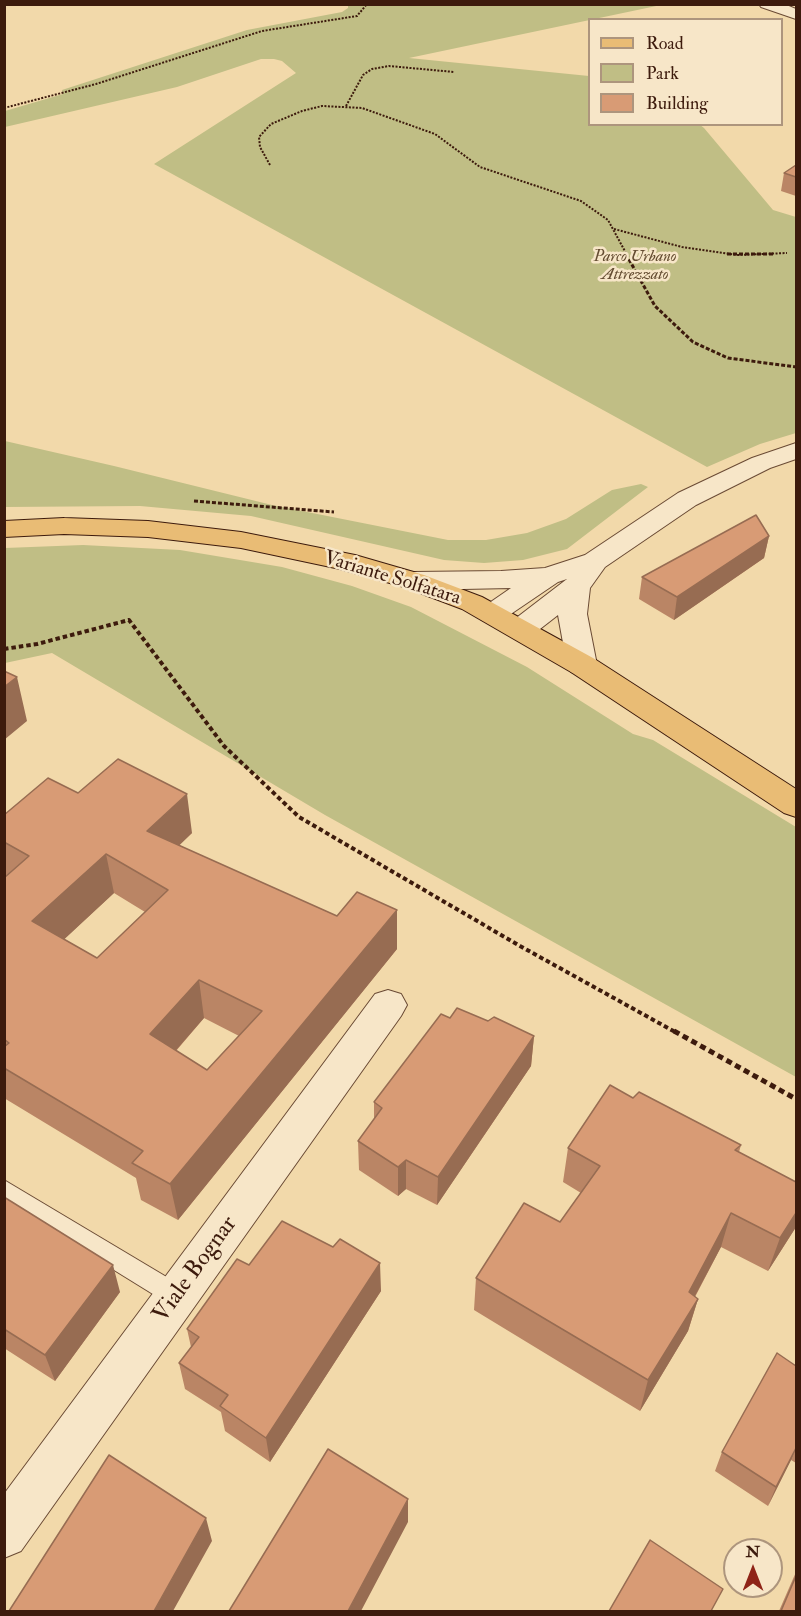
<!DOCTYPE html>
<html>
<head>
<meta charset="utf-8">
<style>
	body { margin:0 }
	#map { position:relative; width:801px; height:1616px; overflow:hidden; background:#f2d9aa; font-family:"IM FELL Double Pica",serif }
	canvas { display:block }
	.frame { position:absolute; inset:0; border:6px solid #3d1b0d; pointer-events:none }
	.legend { position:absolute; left:588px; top:18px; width:195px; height:108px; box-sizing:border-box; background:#f7e6c8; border:2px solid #ad957d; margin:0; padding:8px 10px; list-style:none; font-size:18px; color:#3d1b0d }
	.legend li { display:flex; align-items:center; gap:12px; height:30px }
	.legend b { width:30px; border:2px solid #ad957d }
	.north { position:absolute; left:723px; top:1538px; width:60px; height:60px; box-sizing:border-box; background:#f7e6c8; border:2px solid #ad957d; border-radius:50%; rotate:0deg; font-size:16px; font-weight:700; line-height:24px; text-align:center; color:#3d1b0d }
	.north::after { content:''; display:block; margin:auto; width:21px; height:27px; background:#8f2418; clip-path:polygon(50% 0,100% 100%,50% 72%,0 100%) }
</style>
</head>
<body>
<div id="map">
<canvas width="801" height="1616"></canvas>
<div class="frame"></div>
<ul class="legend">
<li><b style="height:8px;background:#e9bc75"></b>Road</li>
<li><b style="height:16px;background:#c0be85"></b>Park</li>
<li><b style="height:16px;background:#d89b75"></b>Building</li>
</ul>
<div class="north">N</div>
</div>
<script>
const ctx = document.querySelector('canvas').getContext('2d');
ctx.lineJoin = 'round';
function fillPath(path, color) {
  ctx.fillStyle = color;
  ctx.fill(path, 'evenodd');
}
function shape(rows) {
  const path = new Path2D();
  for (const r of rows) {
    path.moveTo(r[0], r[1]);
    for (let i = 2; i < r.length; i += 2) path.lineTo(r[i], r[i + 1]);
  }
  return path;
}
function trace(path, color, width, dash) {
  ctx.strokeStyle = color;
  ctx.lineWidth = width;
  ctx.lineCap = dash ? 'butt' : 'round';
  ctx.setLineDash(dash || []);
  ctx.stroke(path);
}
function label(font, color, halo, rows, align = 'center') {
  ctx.font = font + ' "IM FELL Double Pica",serif';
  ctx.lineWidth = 5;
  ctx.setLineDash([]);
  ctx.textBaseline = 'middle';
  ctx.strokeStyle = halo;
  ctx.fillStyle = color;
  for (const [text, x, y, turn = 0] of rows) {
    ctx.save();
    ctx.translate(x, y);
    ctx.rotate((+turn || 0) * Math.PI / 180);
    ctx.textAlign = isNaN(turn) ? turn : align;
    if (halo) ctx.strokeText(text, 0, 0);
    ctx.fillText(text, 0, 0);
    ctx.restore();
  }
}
fillPath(shape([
	[348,5,661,5,409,58,589,76,590,124,699,124,704,128,773,210,796,217,796,433,760,444,707,467,154,164,296,73,282,61,274,59,261,59,177,87,5,127,5,111,63,94,62,90,247,30,342,12,348,8],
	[5,441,114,466,272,505,448,540,486,540,527,533,566,519,612,490,641,484,648,487,567,549,523,560,484,563,444,560,251,516,140,506,5,507],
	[83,545,180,550,282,567,352,586,411,607,527,667,633,734,653,740,796,827,796,1077,325,815,52,653,5,663,5,548]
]), '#c0be85');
const service = shape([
	[4,1180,185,1288,189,1296,185,1304,177,1307,169,1304,4,1202,4,1180]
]);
const minor = shape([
	[759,4,784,4,796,9,796,19,761,7,759,4],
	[796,443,796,459,770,468,696,505,605,567,590,588,587,614,597,665,593,672,582,675,571,672,567,665,558,615,531,636,521,638,511,636,506,629,511,622,567,579,558,582,502,620,492,623,482,620,477,614,482,608,511,588,414,590,404,587,400,581,404,575,414,572,501,571,545,568,585,555,678,493,752,458,796,443],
	[388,990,401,994,407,1005,401,1016,21,1551,4,1558,4,1494,375,994,388,990]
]);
const primary = shape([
	[64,518,148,521,241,532,355,555,424,575,482,597,593,658,796,789,796,817,784,813,571,672,462,609,404,587,340,569,241,548,148,537,64,534,4,537,4,521,64,518]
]);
trace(service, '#6a4a34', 2);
trace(minor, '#6a4a34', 2);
trace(primary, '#3d1b0d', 2);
trace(shape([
	[346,106,363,75,372,69,389,66,454,72],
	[4,108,96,84,262,31,357,16,367,4],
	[270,165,260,147,259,137,271,124,302,111,322,106,362,108,435,134,480,167,581,201,608,220,627,255],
	[614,229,682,247,737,255,787,253]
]), '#3d1b0d', 2, [2, 1.5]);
trace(shape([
	[626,254,655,306,693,342,728,358,796,367],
	[727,254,774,254],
	[194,501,334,512]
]), '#3d1b0d', 3, [4, 2]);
trace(shape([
	[4,649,37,644,129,620,224,746,299,817,520,946,677,1033]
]), '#3d1b0d', 4, [4.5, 3]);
trace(shape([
	[674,1031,796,1099]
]), '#3d1b0d', 5, [6, 4]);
fillPath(service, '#f7e6c8');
fillPath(minor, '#f7e6c8');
fillPath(primary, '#e9bc75');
fillPath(shape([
	[796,165,796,196,781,191,784,173],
	[769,536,764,558,674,620,639,599,642,577],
	[78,793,192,833,179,845,397,949,178,1220,141,1200,136,1178,4,1098,4,878,6,876,4,875,4,815],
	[114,893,145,912,97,958,64,939],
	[204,1018,239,1036,207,1070,176,1051],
	[450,1018,488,1021,534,1036,531,1066,437,1205,406,1189,398,1196,359,1170,358,1141,374,1119,374,1102],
	[741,1145,739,1152,796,1182,796,1227,768,1271,721,1247,695,1297,698,1299,688,1331,640,1411,474,1310,476,1278,560,1222,581,1193,563,1182,568,1148],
	[4,1197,120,1292,55,1381,4,1348],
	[249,1265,381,1291,270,1462,225,1431,221,1412,185,1389,179,1363,191,1347,187,1329],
	[796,1366,796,1463,791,1460,768,1506,715,1471,722,1452],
	[796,1572,796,1611,779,1611]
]), '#ba8565');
fillPath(shape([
	[769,536,764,558,674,620,677,597],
	[17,677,27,721,4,740,4,687],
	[187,794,192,833,154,870,147,831],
	[106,854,114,893,42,960,32,921],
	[397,910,397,949,178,1220,170,1184],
	[199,980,204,1018,157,1072,150,1034],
	[534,1036,531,1066,437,1205,438,1177],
	[406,1160,406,1189,398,1196,398,1167],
	[731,1213,721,1247,680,1324,689,1292],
	[796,1213,796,1227,768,1271,780,1238],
	[380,1263,381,1291,270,1462,266,1438],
	[113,1265,120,1292,55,1381,45,1355],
	[698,1299,688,1331,640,1411,648,1380],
	[796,1448,791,1460,768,1506,776,1487],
	[408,1499,408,1522,361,1611,348,1611],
	[206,1518,212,1541,173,1611,154,1611]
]), '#976c52');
const building = shape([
	[796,165,796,177,784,173,796,165],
	[756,515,769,536,677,597,642,577,756,515],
	[4,671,17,677,4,687,4,671],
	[118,759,187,794,147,831,337,916,357,892,397,910,170,1184,132,1163,143,1151,4,1068,4,1047,9,1043,4,1039,4,878,29,856,4,842,4,815,48,778,78,793,118,759],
	[106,854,168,890,97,958,32,921,106,854],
	[199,980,262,1011,207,1070,150,1034,199,980],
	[457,1008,488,1021,494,1017,534,1036,438,1177,406,1160,398,1167,358,1141,382,1108,374,1102,441,1014,450,1018,457,1008],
	[610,1085,633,1098,639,1092,741,1145,735,1150,796,1182,796,1213,780,1238,731,1213,689,1292,698,1299,648,1380,476,1278,524,1203,560,1222,600,1166,568,1148,610,1085],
	[4,1197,113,1265,45,1355,4,1329,4,1197],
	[282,1221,333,1247,340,1239,380,1263,266,1438,220,1406,228,1395,179,1363,199,1337,187,1329,237,1259,249,1265,282,1221],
	[777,1353,796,1366,796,1448,776,1487,722,1452,777,1353],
	[328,1449,408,1499,348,1611,229,1611,328,1449],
	[109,1455,206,1518,154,1611,9,1611,109,1455],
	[650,1540,723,1589,711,1611,609,1611,650,1540],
	[796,1576,796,1611,781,1611,796,1576]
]);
fillPath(building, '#d89b75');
trace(building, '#976c52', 1.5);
label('italic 16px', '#644c31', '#f7e6c8', [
	["Parco Urbano",635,258],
	["Attrezzato",635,276]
]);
label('20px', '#3d1b0d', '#f7e6c8', [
	["Variante Solfatara",392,579,17]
]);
label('24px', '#3d1b0d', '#f7e6c8', [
	["Viale Bognar",196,1270,-54]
]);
</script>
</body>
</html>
